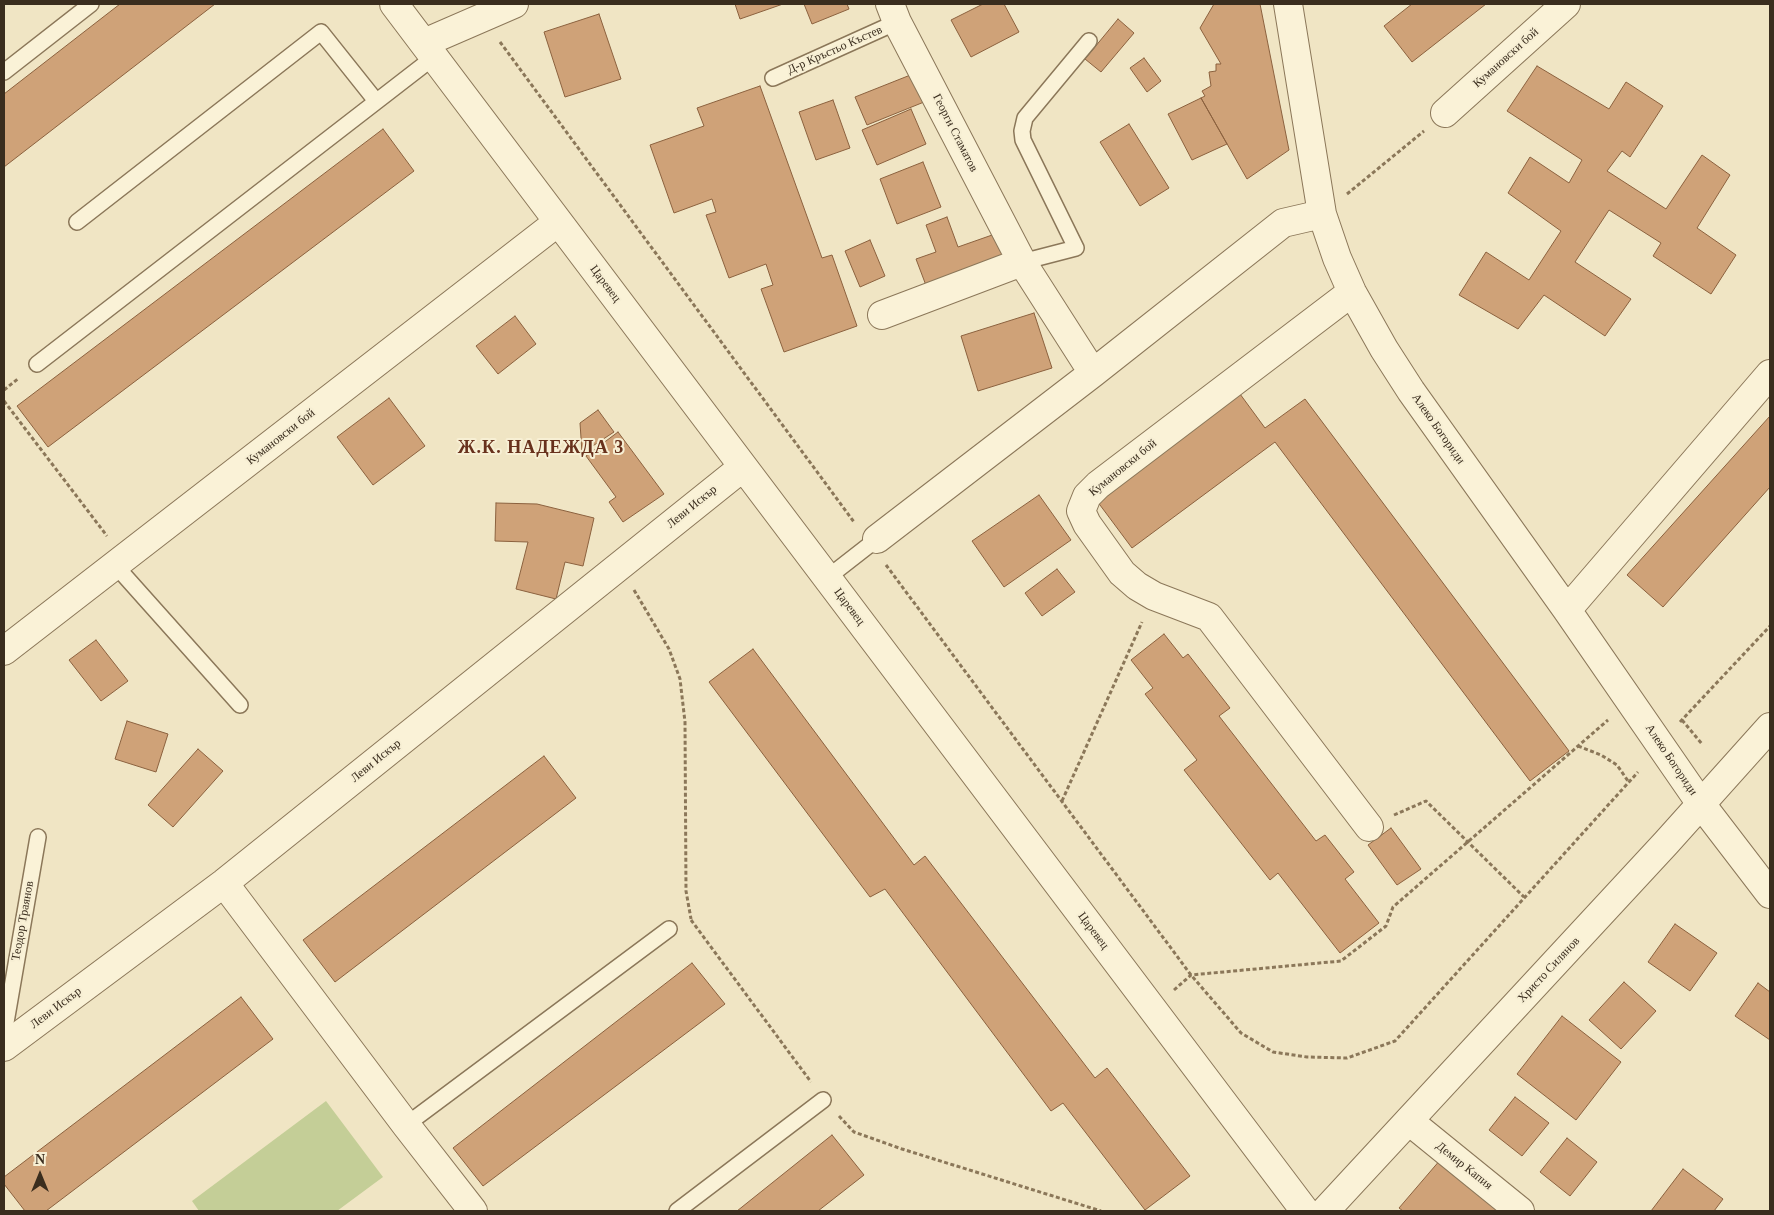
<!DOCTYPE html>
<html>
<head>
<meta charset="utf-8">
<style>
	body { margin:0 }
	#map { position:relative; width:1774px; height:1215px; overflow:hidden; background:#f0e5c4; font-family:Georgia,serif }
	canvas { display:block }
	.frame { position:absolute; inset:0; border:5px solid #3a2d1e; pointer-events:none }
	.north { position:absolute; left:15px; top:1150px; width:50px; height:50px; -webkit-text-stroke:4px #f7efd4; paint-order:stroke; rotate:0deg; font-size:14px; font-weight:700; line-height:20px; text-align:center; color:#3a2d1e }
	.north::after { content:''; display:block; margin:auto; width:18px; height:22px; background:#3a2d1e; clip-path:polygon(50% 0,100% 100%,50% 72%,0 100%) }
</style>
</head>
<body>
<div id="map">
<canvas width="1774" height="1215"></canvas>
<div class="frame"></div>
<div class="north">N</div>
</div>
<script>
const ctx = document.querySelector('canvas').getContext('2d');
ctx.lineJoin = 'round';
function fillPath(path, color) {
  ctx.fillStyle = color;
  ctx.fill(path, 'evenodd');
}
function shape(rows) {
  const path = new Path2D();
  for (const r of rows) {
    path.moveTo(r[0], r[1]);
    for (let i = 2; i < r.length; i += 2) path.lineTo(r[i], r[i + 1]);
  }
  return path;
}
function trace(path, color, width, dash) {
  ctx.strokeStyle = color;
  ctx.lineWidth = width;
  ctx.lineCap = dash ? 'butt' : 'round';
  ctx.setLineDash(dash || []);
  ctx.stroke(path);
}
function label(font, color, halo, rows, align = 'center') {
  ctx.font = font + ' Georgia,serif';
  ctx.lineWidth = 4;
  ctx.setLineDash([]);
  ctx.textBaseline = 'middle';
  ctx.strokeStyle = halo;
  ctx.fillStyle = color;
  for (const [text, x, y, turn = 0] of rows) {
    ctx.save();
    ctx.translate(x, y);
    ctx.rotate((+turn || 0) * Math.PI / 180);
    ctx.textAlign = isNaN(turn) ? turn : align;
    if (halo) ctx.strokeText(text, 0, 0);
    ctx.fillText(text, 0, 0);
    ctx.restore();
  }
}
fillPath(shape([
	[326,1101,383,1177,337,1211,199,1211,192,1201]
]), '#c4ce97');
const building = shape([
	[120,4,215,4,4,167,4,94,120,4],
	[735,4,783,4,740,19,735,4],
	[804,4,847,4,849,9,812,24,804,4],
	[983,4,1004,4,1019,32,971,57,951,20,983,4],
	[1214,4,1260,4,1289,150,1247,179,1201,98,1205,96,1202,91,1211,86,1209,72,1216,71,1216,64,1221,64,1200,28,1214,4],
	[1412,4,1486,4,1412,62,1384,26,1412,4],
	[599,14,621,79,565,97,544,32,599,14],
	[1118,19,1134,33,1101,72,1085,59,1118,19],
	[1144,58,1161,81,1147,92,1130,68,1144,58],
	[1537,66,1609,109,1626,82,1663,106,1630,157,1622,151,1607,171,1666,209,1702,155,1730,175,1697,228,1736,255,1711,294,1653,256,1661,243,1609,210,1575,262,1631,299,1605,336,1544,295,1518,329,1459,295,1486,252,1529,280,1561,231,1508,193,1530,157,1569,183,1582,160,1507,111,1537,66],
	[918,72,929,100,867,125,855,97,918,72],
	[760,86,822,258,832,255,857,326,784,352,761,289,773,285,766,264,729,278,706,215,716,212,712,199,674,213,650,145,704,126,697,108,760,86],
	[1201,98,1227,144,1192,160,1168,114,1201,98],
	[833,100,850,148,816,160,799,112,833,100],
	[911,109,926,144,877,165,862,130,911,109],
	[1129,124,1169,188,1140,206,1100,142,1129,124],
	[383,129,414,171,48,447,17,406,383,129],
	[923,162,941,207,897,224,880,179,923,162],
	[947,217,958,247,995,234,1005,260,927,288,916,259,936,252,926,225,947,217],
	[870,240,885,276,860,287,845,251,870,240],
	[1034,313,1052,368,978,391,961,336,1034,313],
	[515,316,536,344,498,374,476,346,515,316],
	[1240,394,1265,428,1305,399,1569,751,1530,781,1275,442,1132,548,1097,501,1240,394],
	[389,398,425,446,373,485,337,437,389,398],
	[598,410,614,432,582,453,580,423,598,410],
	[1770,416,1770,487,1663,607,1627,575,1770,416],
	[618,432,664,494,623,522,609,502,616,497,586,456,618,432],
	[1039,495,1071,540,1004,587,972,541,1039,495],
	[496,503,537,504,594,518,583,566,565,562,556,599,516,589,528,542,495,541,496,503],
	[1057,569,1075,592,1042,616,1025,593,1057,569],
	[1164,634,1183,658,1188,654,1230,708,1219,716,1316,841,1325,835,1354,872,1345,879,1379,923,1340,953,1278,873,1270,880,1184,770,1197,760,1145,694,1153,688,1131,660,1164,634],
	[96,640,128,681,101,701,69,660,96,640],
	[753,649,914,865,925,856,1095,1078,1107,1068,1190,1176,1145,1210,1063,1103,1051,1111,885,889,870,897,709,682,753,649],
	[127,721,168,734,156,772,115,759,127,721],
	[198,749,223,771,173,827,148,805,198,749],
	[544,756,576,798,335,982,303,940,544,756],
	[1391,828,1421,869,1397,885,1368,845,1391,828],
	[1675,924,1717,953,1690,991,1648,962,1675,924],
	[692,963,725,1004,483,1186,453,1148,692,963],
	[1624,982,1656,1011,1621,1049,1589,1020,1624,982],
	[1758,983,1770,992,1770,1040,1735,1016,1758,983],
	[241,997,273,1039,46,1211,25,1211,4,1184,4,1177,241,997],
	[1562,1016,1621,1062,1576,1120,1517,1074,1562,1016],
	[1515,1097,1549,1123,1522,1156,1489,1130,1515,1097],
	[832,1135,864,1175,818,1211,737,1211,832,1135],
	[1567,1138,1597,1162,1570,1196,1540,1172,1567,1138],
	[1441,1159,1500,1211,1403,1211,1399,1208,1441,1159],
	[1683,1169,1723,1199,1714,1211,1651,1211,1683,1169]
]);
fillPath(building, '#cfa278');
trace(building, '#8b613e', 1);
const service = shape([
	[4,72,91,4],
	[773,78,897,22],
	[77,222,321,32,376,101],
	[1022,262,1076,248,1023,140,1022,131,1025,118,1089,41],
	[37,364,434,57],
	[115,565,240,705],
	[827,578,877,539],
	[4,1034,38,837],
	[406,1125,669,929],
	[677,1211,823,1100]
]);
const minor = shape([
	[394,4,1305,1211],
	[890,4,897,22,1022,262,1093,373],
	[1288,4,1322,214,1337,258,1352,292,1384,349,1411,391,1567,610,1701,804,1770,894],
	[424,43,514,4],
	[1445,113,1566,4],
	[1352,292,1098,485,1087,496,1081,511,1087,524,1122,573,1137,586,1154,596,1209,617,1369,827],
	[882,315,1022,262],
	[877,539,1093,373,1283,223,1322,214],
	[1567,610,1770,374],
	[4,651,558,222],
	[224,883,406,1125,473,1211],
	[4,1047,224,883,743,467],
	[1409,1121,1520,1211]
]);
const tertiary = shape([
	[1325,1211,1666,843,1770,727]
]);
trace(service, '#8b7759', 18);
trace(minor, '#8b7759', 30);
trace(tertiary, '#8b7759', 30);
trace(shape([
	[500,42,854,522],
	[1347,194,1424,131],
	[4,390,19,378],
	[4,401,107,536],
	[886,565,1191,975,1241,1033,1273,1052,1307,1057,1347,1058,1395,1041,1638,772],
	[634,590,669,649,680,679,685,722,686,891,691,919],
	[1682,720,1702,744],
	[1680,722,1770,626],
	[1578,746,1601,755,1617,765,1628,781],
	[1062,801,1142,622],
	[1394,815,1426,801,1524,897],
	[691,920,811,1082],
	[1174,990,1191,975,1341,961,1386,926,1393,907,1608,720],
	[839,1116,854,1132,902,1149,1101,1211]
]), '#8b7759', 3, [4, 2.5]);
trace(service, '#faf2d7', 15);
trace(minor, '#faf2d7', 28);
trace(tertiary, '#faf2d7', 28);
label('12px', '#3a2d1e', '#f7efd4', [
	["Д-р Кръстьо Къстев",835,50,-24],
	["Кумановски бой",1506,58,-42],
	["Георги Стаматов",955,133,63],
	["Царевец",605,284,53],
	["Алеко Богориди",1438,429,55],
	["Кумановски бой",281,437,-38],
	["Кумановски бой",1123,468,-39],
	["Леви Искър",692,507,-39],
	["Царевец",849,607,53],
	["Алеко Богориди",1671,760,56],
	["Леви Искър",376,761,-39],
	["Теодор Траянов",23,921,-80],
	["Царевец",1093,931,53],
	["Христо Силянов",1549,970,-47],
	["Леви Искър",56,1008,-37],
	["Демир Капия",1464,1166,39]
]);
ctx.letterSpacing = '1px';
label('bold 18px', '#68311c', '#f7efd4', [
	["Ж.К. НАДЕЖДА 3",541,448]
]);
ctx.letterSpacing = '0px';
</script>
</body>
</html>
